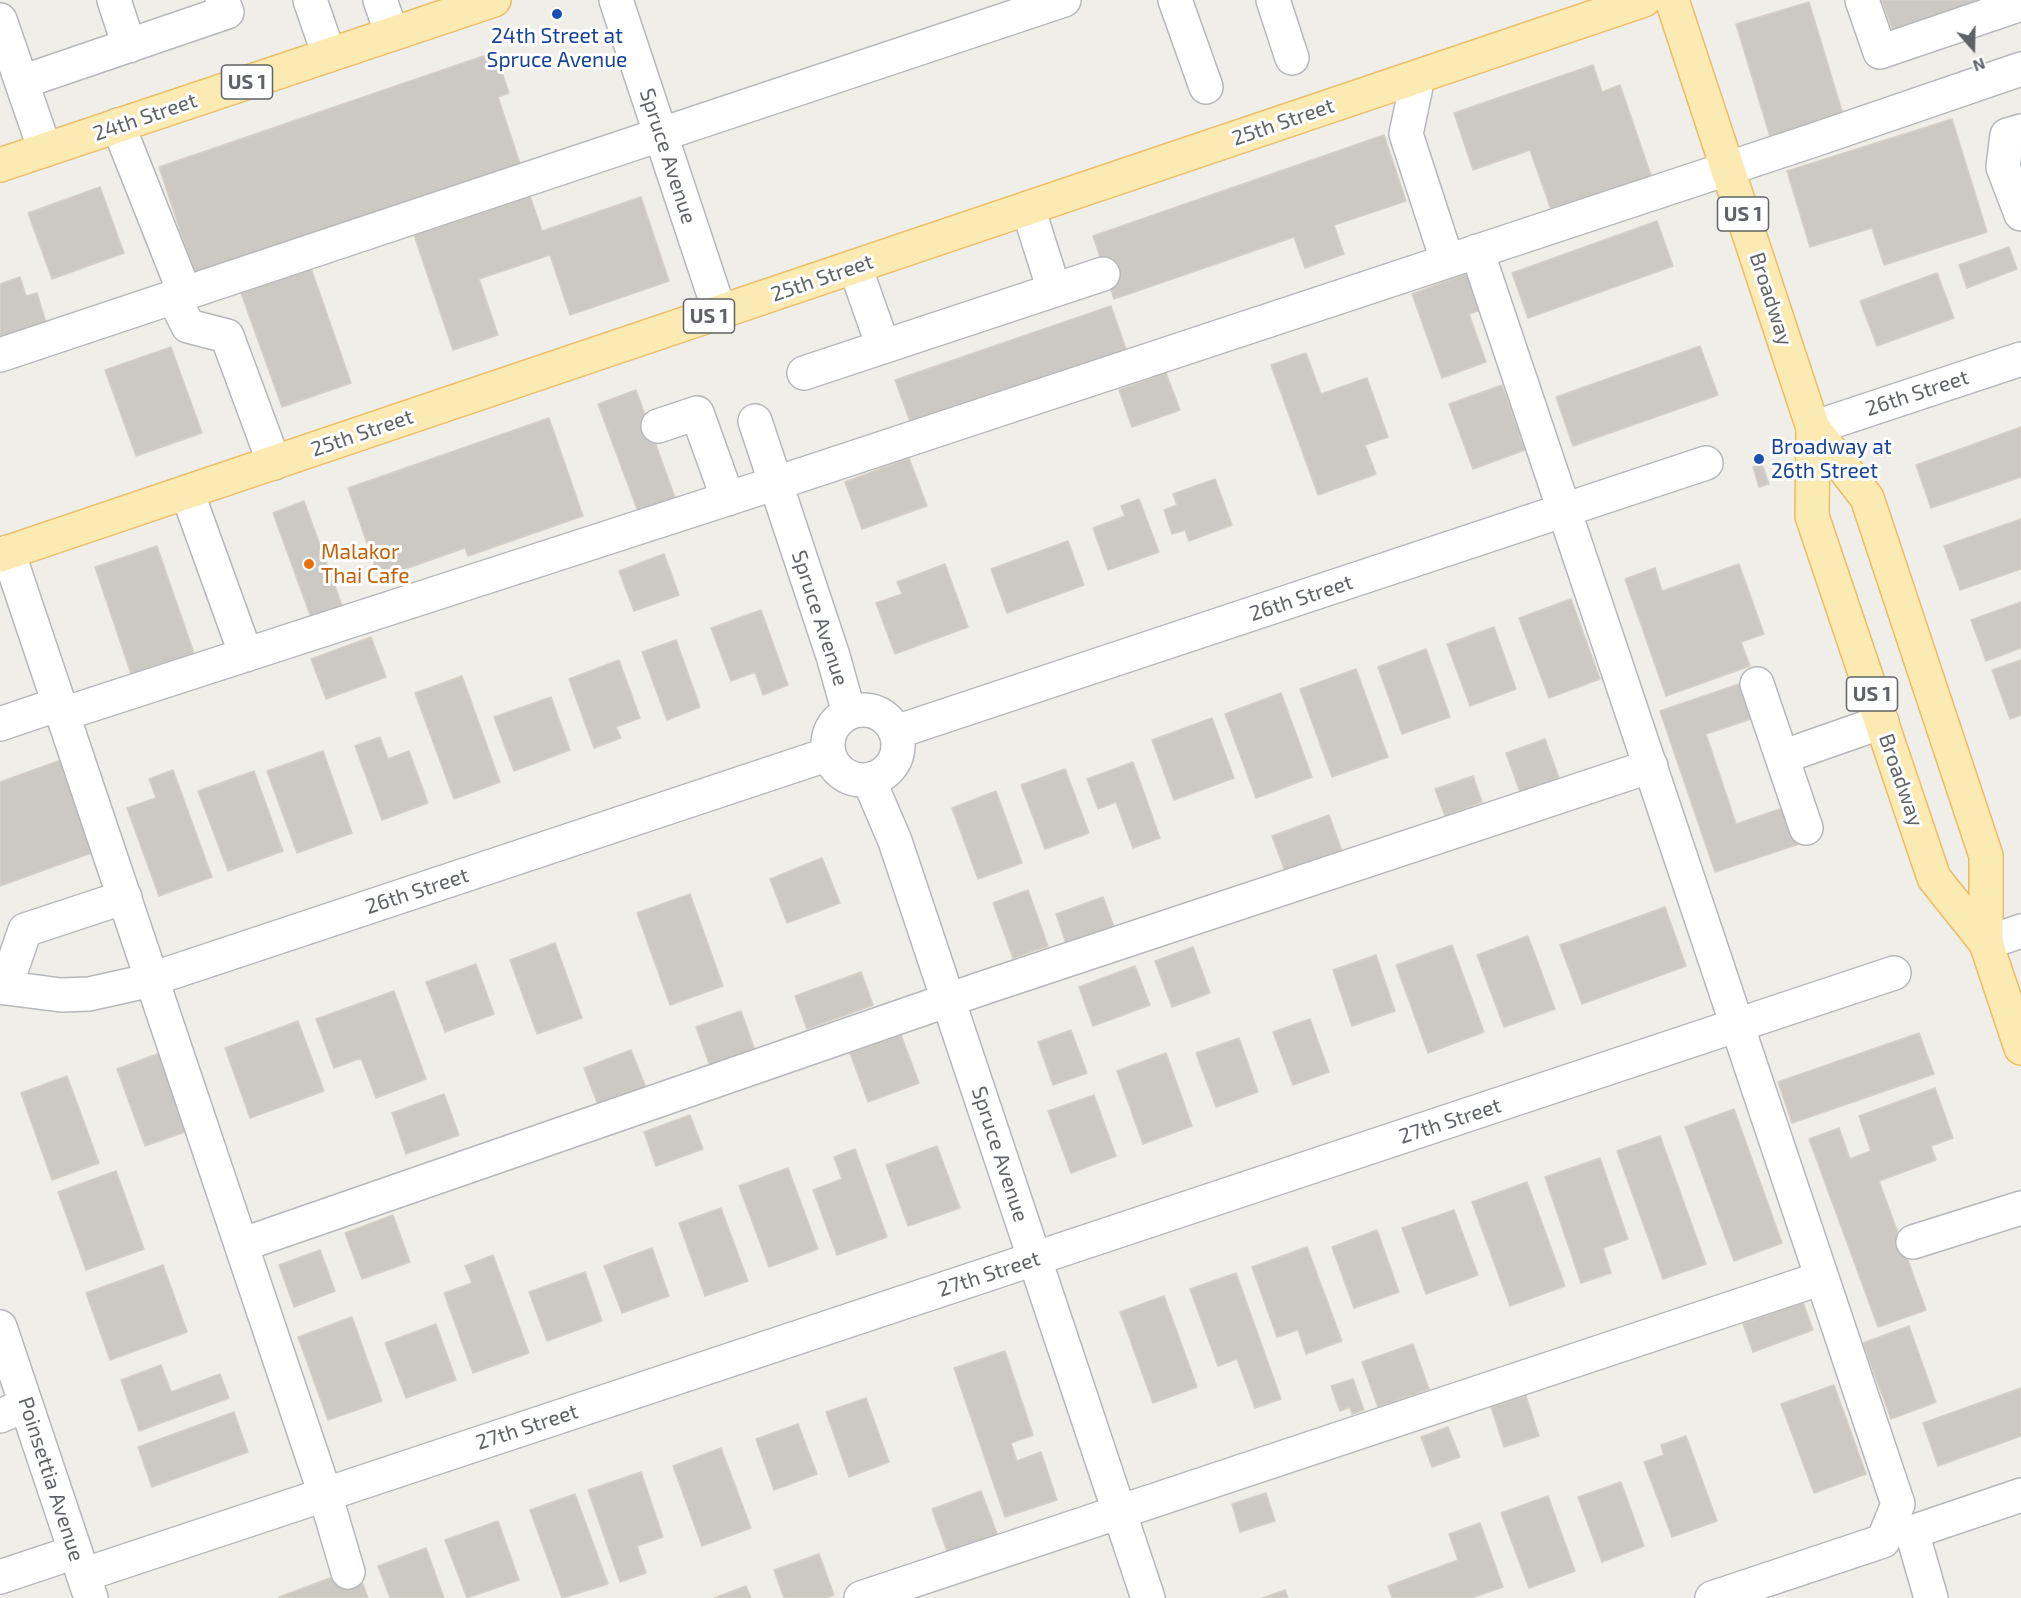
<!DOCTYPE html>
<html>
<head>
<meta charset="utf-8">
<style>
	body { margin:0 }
	#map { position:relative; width:2021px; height:1598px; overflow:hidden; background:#f0eee8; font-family:"Exo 2",sans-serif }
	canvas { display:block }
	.north { position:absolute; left:1943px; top:18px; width:60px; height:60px; -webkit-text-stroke:4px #fff; paint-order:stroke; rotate:160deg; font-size:16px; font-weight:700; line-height:24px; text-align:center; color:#5f6367 }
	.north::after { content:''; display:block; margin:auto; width:21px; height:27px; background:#5f6367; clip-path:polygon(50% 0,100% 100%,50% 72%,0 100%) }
</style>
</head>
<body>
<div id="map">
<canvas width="2021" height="1598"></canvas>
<div class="north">N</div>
</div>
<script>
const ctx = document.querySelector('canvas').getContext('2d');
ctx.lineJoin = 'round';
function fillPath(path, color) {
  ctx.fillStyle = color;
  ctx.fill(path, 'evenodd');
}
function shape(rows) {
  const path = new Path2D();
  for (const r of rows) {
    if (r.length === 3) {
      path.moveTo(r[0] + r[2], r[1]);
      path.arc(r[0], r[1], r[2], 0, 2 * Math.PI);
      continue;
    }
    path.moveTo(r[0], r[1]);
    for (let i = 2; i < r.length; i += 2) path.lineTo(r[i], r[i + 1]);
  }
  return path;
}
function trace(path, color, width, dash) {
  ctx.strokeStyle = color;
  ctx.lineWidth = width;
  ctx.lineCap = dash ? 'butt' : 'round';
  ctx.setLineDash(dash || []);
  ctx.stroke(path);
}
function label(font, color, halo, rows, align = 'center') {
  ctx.font = font + ' "Exo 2",sans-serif';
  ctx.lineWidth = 6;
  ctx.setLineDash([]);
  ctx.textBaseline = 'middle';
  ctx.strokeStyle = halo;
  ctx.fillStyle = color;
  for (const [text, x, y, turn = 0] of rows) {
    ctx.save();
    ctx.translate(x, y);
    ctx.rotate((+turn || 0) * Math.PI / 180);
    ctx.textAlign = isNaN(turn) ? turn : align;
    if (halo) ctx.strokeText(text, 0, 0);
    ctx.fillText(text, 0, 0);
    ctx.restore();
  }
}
const building = shape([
	[1882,0,1997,0,1894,34,1882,0],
	[1809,2,1844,118,1771,140,1736,24,1809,2],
	[495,52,509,93,498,97,523,173,198,284,159,167,495,52],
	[1593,65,1602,92,1620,85,1654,184,1554,218,1530,150,1473,170,1454,113,1593,65],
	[1952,119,1987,232,1884,265,1872,228,1810,247,1787,171,1952,119],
	[1384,135,1406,201,1334,225,1344,254,1305,268,1294,237,1114,299,1093,236,1384,135],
	[100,187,124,253,52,279,28,213,100,187],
	[530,196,542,231,641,197,669,281,570,315,550,255,479,279,498,335,453,350,414,235,530,196],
	[1657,221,1673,266,1528,318,1512,273,1657,221],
	[2009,247,2017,269,1967,288,1959,265,2009,247],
	[311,268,351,383,282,407,241,293,311,268],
	[1471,272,1484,309,1469,314,1486,362,1442,378,1412,294,1471,272],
	[1937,273,1954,318,1877,346,1860,301,1937,273],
	[20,277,26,296,37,293,48,329,0,345,0,284,20,277],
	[1111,306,1127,352,912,427,895,380,1111,306],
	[1700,346,1718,395,1573,446,1556,397,1700,346],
	[171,347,202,433,136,456,105,370,171,347],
	[1306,353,1321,394,1367,378,1388,437,1365,445,1376,474,1318,495,1271,365,1306,353],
	[1166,373,1180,410,1132,427,1119,390,1166,373],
	[1502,385,1525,450,1473,469,1449,404,1502,385],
	[636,390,677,503,640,517,598,404,636,390],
	[549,418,583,516,468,556,465,548,379,578,348,488,549,418],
	[2021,427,2021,477,1931,508,1916,465,2021,427],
	[909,458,927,506,862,529,845,482,909,458],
	[1762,464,1769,484,1759,487,1753,467,1762,464],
	[1215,479,1232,525,1189,541,1185,530,1172,534,1164,510,1177,505,1173,494,1215,479],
	[1139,499,1159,552,1108,570,1093,528,1125,516,1121,506,1139,499],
	[304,501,344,611,313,623,273,513,304,501],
	[2021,519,2021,569,1960,590,1944,546,2021,519],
	[1068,541,1084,585,1007,613,991,569,1068,541],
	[157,546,197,662,134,683,95,567,157,546],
	[664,554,679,595,634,611,619,571,664,554],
	[945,564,968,627,895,654,876,603,902,594,897,582,945,564],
	[1739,564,1764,634,1741,642,1750,666,1666,696,1625,579,1655,568,1662,591,1739,564],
	[1571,599,1600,679,1549,698,1519,618,1571,599],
	[2021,602,2021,648,1986,661,1971,620,2021,602],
	[761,610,788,685,763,695,755,672,731,681,711,628,761,610],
	[1494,627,1516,689,1470,706,1447,644,1494,627],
	[371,637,386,677,326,699,311,659,371,637],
	[676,640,700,707,667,720,642,652,676,640],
	[1426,649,1450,717,1402,734,1378,667,1426,649],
	[619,660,640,718,616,727,621,738,594,748,569,679,619,660],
	[2021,660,2021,715,2010,719,1992,670,2021,660],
	[1356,669,1388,757,1332,777,1300,689,1356,669],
	[462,676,500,782,454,799,415,693,462,676],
	[1745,682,1757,717,1706,734,1736,824,1786,807,1799,844,1715,872,1660,711,1745,682],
	[1281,693,1312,777,1256,798,1225,714,1281,693],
	[551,697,570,750,514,771,494,717,551,697],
	[1212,718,1234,778,1174,800,1152,740,1212,718],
	[380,737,388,759,409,751,428,803,382,820,355,746,380,737],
	[1545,739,1559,778,1520,792,1506,753,1545,739],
	[323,751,352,833,297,853,267,771,323,751],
	[61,760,94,852,0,886,0,782,61,760],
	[1133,762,1160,838,1133,848,1116,802,1098,809,1087,779,1133,762],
	[1065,769,1089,833,1045,849,1021,785,1065,769],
	[173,770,212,877,159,896,127,808,156,798,149,779,173,770],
	[254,771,283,851,228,871,198,791,254,771],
	[1473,776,1482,802,1445,816,1435,789,1473,776],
	[996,791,1022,863,978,879,952,808,996,791],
	[1329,815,1343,854,1286,874,1272,836,1329,815],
	[822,858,840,903,787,923,770,879,822,858],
	[1028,890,1048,946,1013,958,993,903,1028,890],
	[690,894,723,986,670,1005,637,913,690,894],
	[1103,897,1117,935,1069,952,1056,914,1103,897],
	[1665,907,1686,966,1582,1004,1560,945,1665,907],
	[1528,936,1555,1009,1504,1027,1477,955,1528,936],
	[555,943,582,1018,537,1034,510,960,555,943],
	[1452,945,1484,1032,1428,1053,1396,965,1452,945],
	[1193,947,1210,993,1172,1007,1155,961,1193,947],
	[1376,955,1395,1011,1352,1026,1333,970,1376,955],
	[476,964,494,1014,445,1032,426,982,476,964],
	[1135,966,1150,1005,1093,1026,1079,987,1135,966],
	[861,972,873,1005,807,1029,795,996,861,972],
	[394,991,426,1079,376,1098,361,1058,334,1068,316,1019,394,991],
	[741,1011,756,1053,711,1069,696,1027,741,1011],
	[1310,1019,1329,1072,1293,1085,1273,1032,1310,1019],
	[298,1021,324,1091,250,1118,225,1048,298,1021],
	[1071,1030,1087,1073,1053,1085,1038,1042,1071,1030],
	[1919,1033,1934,1074,1792,1123,1778,1082,1919,1033],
	[901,1035,919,1083,868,1102,850,1053,901,1035],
	[1239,1038,1258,1092,1216,1107,1196,1053,1239,1038],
	[631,1050,647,1090,599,1108,584,1068,631,1050],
	[160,1053,188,1131,145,1146,117,1069,160,1053],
	[1166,1053,1192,1126,1143,1144,1117,1071,1166,1053],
	[67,1076,99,1163,52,1180,21,1093,67,1076],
	[1935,1088,1953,1138,1931,1146,1936,1160,1879,1181,1926,1310,1878,1327,1809,1139,1839,1128,1850,1159,1871,1151,1859,1116,1935,1088],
	[444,1094,459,1135,406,1154,392,1113,444,1094],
	[1094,1095,1116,1156,1071,1173,1048,1111,1094,1095],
	[1734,1109,1782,1243,1734,1261,1685,1127,1734,1109],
	[690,1115,703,1149,656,1166,644,1132,690,1115],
	[1660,1136,1706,1264,1663,1279,1617,1151,1660,1136],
	[937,1146,960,1208,908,1226,886,1165,937,1146],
	[855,1149,887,1237,837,1255,813,1190,842,1179,834,1157,855,1149],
	[1600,1158,1628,1239,1603,1248,1611,1273,1581,1283,1545,1177,1600,1158],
	[788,1168,818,1249,769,1267,739,1186,788,1168],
	[116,1171,144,1249,86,1270,58,1192,116,1171],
	[1527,1182,1565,1286,1510,1306,1472,1202,1527,1182],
	[721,1208,748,1281,705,1296,679,1223,721,1208],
	[1454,1210,1478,1275,1426,1294,1402,1228,1454,1210],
	[393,1215,410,1262,362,1279,345,1233,393,1215],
	[1377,1230,1399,1292,1354,1308,1332,1247,1377,1230],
	[1307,1247,1342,1341,1306,1354,1298,1330,1277,1337,1252,1267,1307,1247],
	[652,1248,669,1296,622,1313,604,1266,652,1248],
	[320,1250,335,1291,294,1307,279,1265,320,1250],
	[493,1255,529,1353,473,1373,444,1293,472,1283,465,1266,493,1255],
	[163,1265,187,1332,110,1360,86,1293,163,1265],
	[585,1272,602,1321,547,1341,529,1292,585,1272],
	[1236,1273,1281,1399,1255,1408,1237,1359,1218,1366,1190,1289,1236,1273],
	[1164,1296,1197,1387,1153,1403,1120,1312,1164,1296],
	[1803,1302,1813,1330,1753,1352,1743,1324,1803,1302],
	[352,1317,382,1401,328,1420,298,1337,352,1317],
	[436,1324,456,1380,406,1398,385,1343,436,1324],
	[1909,1326,1936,1402,1891,1419,1863,1343,1909,1326],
	[1413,1344,1429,1389,1378,1407,1362,1362,1413,1344],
	[1005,1351,1033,1435,1011,1443,1017,1461,1041,1452,1057,1500,1005,1517,954,1368,1005,1351],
	[161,1365,171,1392,220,1374,229,1398,139,1431,121,1380,161,1365],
	[1353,1379,1364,1410,1352,1414,1350,1407,1340,1411,1331,1386,1353,1379],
	[1834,1385,1866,1474,1814,1493,1781,1404,1834,1385],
	[2021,1388,2021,1436,1938,1466,1923,1423,2021,1388],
	[1526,1396,1539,1436,1504,1447,1491,1407,1526,1396],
	[866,1398,889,1462,849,1477,826,1412,866,1398],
	[234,1412,248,1452,152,1487,138,1447,234,1412],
	[798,1424,817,1474,774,1490,756,1439,798,1424],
	[1448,1427,1460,1457,1432,1467,1421,1437,1448,1427],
	[1686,1436,1717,1521,1672,1537,1644,1462,1664,1455,1661,1445,1686,1436],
	[721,1448,751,1528,702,1546,673,1466,721,1448],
	[641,1472,663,1537,637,1546,646,1573,620,1582,588,1490,641,1472],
	[1621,1482,1644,1546,1602,1562,1578,1497,1621,1482],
	[981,1491,998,1536,948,1554,932,1509,981,1491],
	[1266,1493,1275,1521,1240,1532,1232,1504,1266,1493],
	[575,1494,608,1584,562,1598,530,1510,575,1494],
	[1548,1496,1575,1571,1529,1588,1501,1513,1548,1496],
	[498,1521,519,1580,467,1598,445,1540,498,1521],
	[1480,1523,1503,1587,1471,1598,1392,1598,1388,1586,1458,1560,1449,1534,1480,1523],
	[426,1548,444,1598,390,1598,378,1566,426,1548],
	[819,1554,834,1595,826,1598,784,1598,774,1570,819,1554],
	[357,1568,368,1598,280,1598,279,1597,357,1568],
	[746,1586,751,1598,714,1598,746,1586],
	[1285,1590,1288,1598,1262,1598,1285,1590]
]);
fillPath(building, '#ccc9c4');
trace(building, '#d5cfc6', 1.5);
const minor = shape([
	[114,0,129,46],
	[310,0,329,55],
	[380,0,392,34],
	[616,0,720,313],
	[1175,0,1206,87],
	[1273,0,1292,58],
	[1862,0,1880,52,2021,4],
	[0,20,45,150],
	[1418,77,1406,134,1447,260],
	[22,82,227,12,222,0],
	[118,125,185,294],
	[2021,131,2007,135,2003,167,2021,214],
	[1028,208,1054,290],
	[1477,251,1898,1504,1883,1541,1712,1598],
	[855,267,883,346],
	[174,298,188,326,227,336,274,463],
	[0,355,1064,0],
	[804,373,1103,274],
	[755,421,833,656,849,713],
	[658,426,697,413,728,499],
	[1813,428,2021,359],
	[187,492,246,655],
	[8,552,325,1494,348,1572],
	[1757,684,1806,828],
	[863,745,35],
	[63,714,807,473,1811,141,2021,69],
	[0,724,59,704],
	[896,732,1706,463],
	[1782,757,1882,722],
	[869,780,895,841,1148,1598],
	[1986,943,2021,931],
	[0,987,61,995,89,994,143,982,829,754],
	[5,988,25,930,125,897],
	[1913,1242,2021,1208],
	[241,1245,983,988,1651,766],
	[0,1327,91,1598],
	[0,1416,26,1405],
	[83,1575,1894,973],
	[0,1577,75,1552],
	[861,1598,1822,1278],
	[1931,1598,1912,1532,2021,1495]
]);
const major = shape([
	[1672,0,1813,428,1812,516,1934,878,1986,943],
	[0,165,494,0],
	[1813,428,1867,498,1986,856,1986,943,2021,1048],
	[0,555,1644,0]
]);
trace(minor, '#b5b8bb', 36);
trace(major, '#ecbc66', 36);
trace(minor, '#fff', 33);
trace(major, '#fbeab2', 33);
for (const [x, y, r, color] of [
	[557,14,6,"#1a4fb4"],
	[1759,459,6,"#1a4fb4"],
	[309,564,6,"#e8710a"]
]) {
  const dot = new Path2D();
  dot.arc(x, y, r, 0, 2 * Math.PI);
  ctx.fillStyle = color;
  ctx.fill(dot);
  trace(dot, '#fff', 2);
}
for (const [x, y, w] of [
	[247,82,51],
	[1743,214,51],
	[709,316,51],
	[1872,694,51]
]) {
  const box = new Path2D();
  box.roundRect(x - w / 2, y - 17, w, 34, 4.5);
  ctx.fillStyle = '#fff';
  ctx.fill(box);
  trace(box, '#5f6367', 1.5);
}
label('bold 20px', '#5f6367', null, [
	["US 1",247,82],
	["US 1",1743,214],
	["US 1",709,316],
	["US 1",1872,694]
]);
label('21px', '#164399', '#fff', [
	["24th Street at",557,36],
	["Spruce Avenue",557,60],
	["Broadway at",1771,447,"left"],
	["26th Street",1771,471,"left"]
]);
label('21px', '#5f6367', '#fff', [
	["24th Street",145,117,-19],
	["25th Street",1283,122,-19],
	["Spruce Avenue",668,156,72],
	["25th Street",822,278,-19],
	["Broadway",1771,299,72],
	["26th Street",1917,393,-18],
	["25th Street",362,433,-19],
	["26th Street",1301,598,-18],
	["Spruce Avenue",820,618,72],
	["Broadway",1901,780,71],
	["26th Street",417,891,-18],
	["27th Street",1450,1121,-18],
	["Spruce Avenue",1000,1154,72],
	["27th Street",989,1274,-18],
	["27th Street",527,1427,-18],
	["Poinsettia Avenue",51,1479,72]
]);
label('21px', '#c56008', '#fff', [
	["Malakor",321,552],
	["Thai Cafe",321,576]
], 'left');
</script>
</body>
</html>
